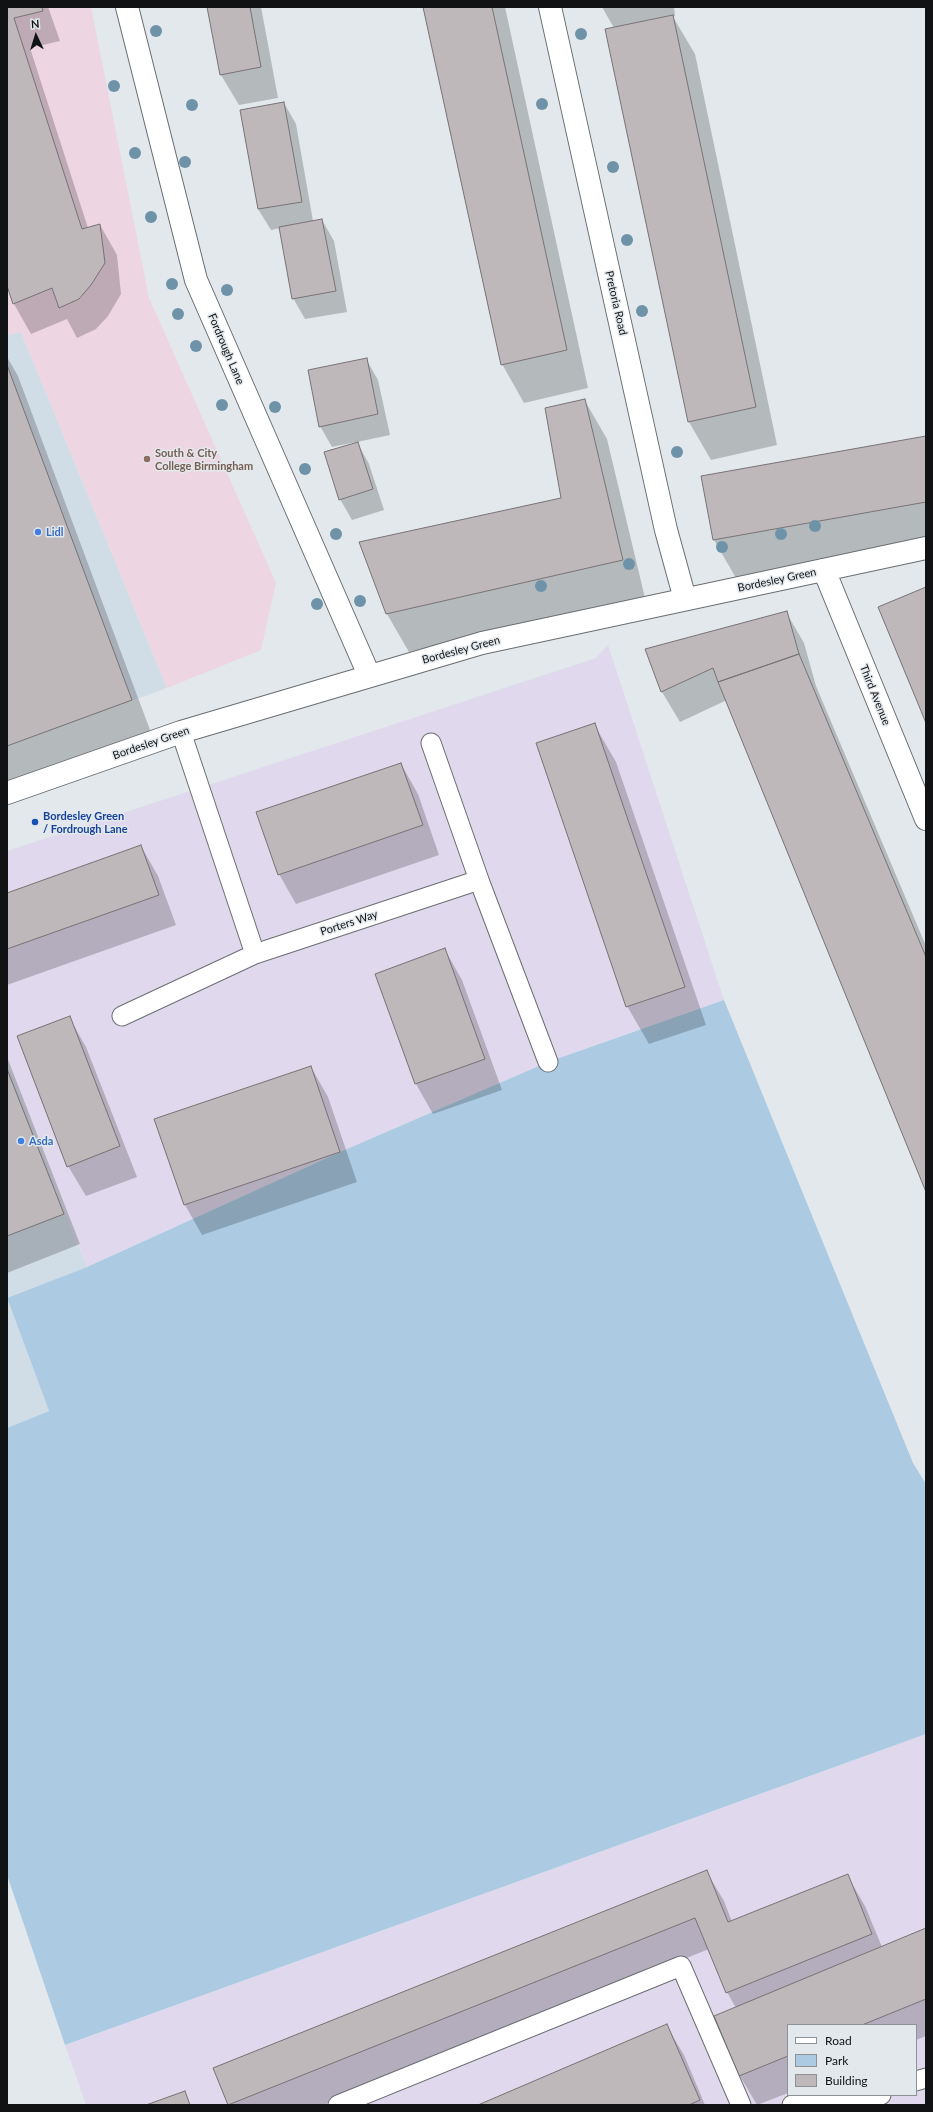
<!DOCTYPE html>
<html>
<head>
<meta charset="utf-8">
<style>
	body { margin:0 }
	#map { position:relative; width:933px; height:2112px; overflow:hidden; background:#e2e8ec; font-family:Lato,sans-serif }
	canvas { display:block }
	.frame { position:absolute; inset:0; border:8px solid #101214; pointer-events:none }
	.legend { position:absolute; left:787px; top:2024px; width:130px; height:72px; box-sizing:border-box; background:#e2e8ec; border:1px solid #8e9296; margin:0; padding:5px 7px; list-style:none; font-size:12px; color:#101214 }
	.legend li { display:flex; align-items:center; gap:8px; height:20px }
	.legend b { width:20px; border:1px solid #8e9296 }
	.north { position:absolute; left:16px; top:16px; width:40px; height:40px; -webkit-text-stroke:3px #e2e8ec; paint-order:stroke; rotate:356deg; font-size:11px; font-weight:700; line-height:16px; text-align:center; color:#101214 }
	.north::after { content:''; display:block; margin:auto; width:14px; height:18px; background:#101214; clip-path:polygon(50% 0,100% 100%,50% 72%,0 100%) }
</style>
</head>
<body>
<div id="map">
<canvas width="933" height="2112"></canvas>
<div class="frame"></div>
<ul class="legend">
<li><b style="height:5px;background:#fff"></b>Road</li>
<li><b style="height:11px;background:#accbe3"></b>Park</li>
<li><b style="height:11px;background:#beb8ba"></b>Building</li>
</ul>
<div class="north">N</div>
</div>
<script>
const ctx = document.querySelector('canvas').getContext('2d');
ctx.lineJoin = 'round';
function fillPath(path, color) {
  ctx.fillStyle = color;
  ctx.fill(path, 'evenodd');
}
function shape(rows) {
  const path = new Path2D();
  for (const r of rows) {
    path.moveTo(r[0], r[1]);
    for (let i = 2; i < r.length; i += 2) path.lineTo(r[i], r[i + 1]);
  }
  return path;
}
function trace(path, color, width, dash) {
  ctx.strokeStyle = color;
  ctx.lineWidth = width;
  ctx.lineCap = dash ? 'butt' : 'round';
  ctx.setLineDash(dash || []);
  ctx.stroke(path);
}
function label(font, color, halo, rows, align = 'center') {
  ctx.font = font + ' Lato,sans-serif';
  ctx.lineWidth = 3;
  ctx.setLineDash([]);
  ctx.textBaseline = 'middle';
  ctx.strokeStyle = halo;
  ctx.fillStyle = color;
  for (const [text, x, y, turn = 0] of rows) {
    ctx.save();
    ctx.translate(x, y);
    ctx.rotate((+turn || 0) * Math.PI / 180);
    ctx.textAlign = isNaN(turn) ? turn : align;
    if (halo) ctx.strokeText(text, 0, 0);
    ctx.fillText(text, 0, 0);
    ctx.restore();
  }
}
fillPath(shape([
	[21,332,167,688,7,746,7,335],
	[7,1062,87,1267,7,1298],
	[7,1299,49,1411,7,1428]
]), '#d1dde6');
fillPath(shape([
	[608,645,724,1000,548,1062,340,1152,87,1267,7,1062,7,851,596,658],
	[926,1734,926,2105,86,2105,65,2045],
	[788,2025,916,2025,916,2095,788,2095]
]), '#e0d9ee');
fillPath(shape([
	[7,7,91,7,149,298,276,583,261,650,167,688,21,332,7,335]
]), '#edd5e1');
fillPath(shape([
	[724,1000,913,1463,926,1484,926,1734,65,2045,7,1875,7,1428,49,1411,7,1298,87,1267,340,1152,548,1062]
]), '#accbe3');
fillPath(shape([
	[7,7,48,7,60,41,30,48,88,228,100,225,117,255,121,294,108,316,96,329,77,338,67,319,31,334,14,304,7,283],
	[208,7,261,7,278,98,239,105,221,75],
	[424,7,505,7,588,388,524,403,502,364],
	[602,7,674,7,675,16,673,17,695,54,777,445,711,460,689,422,614,28],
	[284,103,296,124,313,221,322,220,334,241,347,312,305,319,293,298,280,228,271,230,258,209,241,111],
	[7,357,18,376,153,738,7,792],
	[366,359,378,380,390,435,357,442,369,464,384,510,352,520,340,499,356,442,332,447,320,426],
	[585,401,607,439,645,598,409,652,387,614,360,543,562,499],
	[926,437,926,544,736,578,714,540],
	[786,612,804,643,816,686,926,946,926,1187,727,700,680,722,662,692,646,649],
	[594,724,616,762,706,1025,649,1044,627,1006],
	[401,764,418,794,439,855,296,904,279,874],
	[141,846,158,876,176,925,7,985,7,894],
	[445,950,462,980,502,1090,433,1114,416,1084],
	[69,1017,86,1047,137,1177,86,1196,68,1166],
	[7,1057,80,1244,7,1273],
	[311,1067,328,1097,357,1182,202,1235,185,1205],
	[706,1871,724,1901,732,1922,847,1875,865,1906,882,1947,926,1929,926,2036,916,2040,916,2025,788,2025,788,2093,757,2105,740,2076,736,2008,727,1992,709,1949,323,2105,229,2105,214,2068],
	[666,2025,684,2055,705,2105,480,2105]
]), '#0003');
const building = shape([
	[7,7,42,7,43,11,14,18,82,229,100,224,105,263,91,285,79,299,59,308,52,288,13,304,7,286,7,7],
	[207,7,250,7,261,67,220,75,207,7],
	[423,7,492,7,567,350,501,365,423,7],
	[673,15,756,407,688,422,605,29,673,15],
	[284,102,302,202,258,209,240,110,284,102],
	[322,219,336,291,292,299,279,227,322,219],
	[367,358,378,414,319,427,308,370,367,358],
	[7,365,132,700,7,746,7,365],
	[585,399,623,560,386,614,359,542,561,498,545,408,585,399],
	[926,436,926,502,713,540,701,476,926,436],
	[358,442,373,489,339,500,324,452,358,442],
	[926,587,926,723,878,607,926,587],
	[787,611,799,654,718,682,713,668,661,692,645,649,787,611],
	[799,654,926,957,926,1192,718,682,799,654],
	[595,723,685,987,626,1007,536,743,595,723],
	[401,763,423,825,278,875,256,812,401,763],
	[141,845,159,895,7,949,7,893,141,845],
	[445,948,485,1059,415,1084,375,974,445,948],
	[70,1016,120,1146,67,1167,17,1036,70,1016],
	[311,1066,340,1152,184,1205,154,1119,311,1066],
	[7,1069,64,1214,7,1236,7,1069],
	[707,1870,728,1922,848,1874,872,1934,726,1993,695,1918,228,2105,213,2068,707,1870],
	[926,1928,926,1999,862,2025,788,2025,788,2056,739,2076,714,2016,926,1928],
	[667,2024,700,2100,689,2105,478,2105,667,2024],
	[185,2091,190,2105,146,2105,185,2091]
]);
fillPath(building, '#beb8ba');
trace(building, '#787274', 1);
const lane = shape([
	[181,732,255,954,479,880,548,1062],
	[431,743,479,880],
	[122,1016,255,954],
	[916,2081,926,2078],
	[338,2105,681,1966,741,2105],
	[792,2105,826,2097,855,2099,881,2095]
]);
const street = shape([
	[127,7,196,280,369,675],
	[550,7,666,530,685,599],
	[824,570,926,819]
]);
const secondary = shape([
	[7,793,181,732,482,643,926,548]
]);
trace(lane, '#6a6e72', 21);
trace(street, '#6a6e72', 24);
trace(secondary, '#6a6e72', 24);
trace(lane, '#fff', 19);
trace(street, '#fff', 22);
trace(secondary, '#fff', 22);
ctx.fillStyle = '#6e93a9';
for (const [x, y] of [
	[156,31],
	[581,34],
	[114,86],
	[542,104],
	[192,105],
	[135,153],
	[185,162],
	[613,167],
	[151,217],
	[627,240],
	[172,284],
	[227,290],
	[642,311],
	[178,314],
	[196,346],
	[222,405],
	[275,407],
	[677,452],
	[305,469],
	[815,526],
	[336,534],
	[781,534],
	[722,547],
	[629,564],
	[541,586],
	[360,601],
	[317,604]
]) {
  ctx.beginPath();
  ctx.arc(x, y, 6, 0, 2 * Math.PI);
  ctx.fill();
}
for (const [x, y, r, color] of [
	[147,459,4,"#8d6e63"],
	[38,532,4,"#3f7fe0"],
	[35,822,4,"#1a4fb4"],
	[21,1141,4,"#3f7fe0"]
]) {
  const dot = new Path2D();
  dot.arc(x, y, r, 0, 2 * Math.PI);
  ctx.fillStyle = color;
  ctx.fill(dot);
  trace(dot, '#e2e8ec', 1.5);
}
label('11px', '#101214', '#e2e8ec', [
	["Pretoria Road",616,303,77],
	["Fordrough Lane",226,349,67],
	["Bordesley Green",777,580,-12],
	["Bordesley Green",461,650,-15],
	["Third Avenue",875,695,68],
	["Bordesley Green",151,743,-19],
	["Porters Way",349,923,-18]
]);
label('bold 11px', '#785e54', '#e2e8ec', [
	["South & City",155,453],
	["College Birmingham",155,466]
], 'left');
label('bold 11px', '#366cbe', '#e2e8ec', [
	["Lidl",46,532],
	["Asda",29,1141]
], 'left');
label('bold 11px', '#164399', '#e2e8ec', [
	["Bordesley Green",43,816],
	["/ Fordrough Lane",43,829]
], 'left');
</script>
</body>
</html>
